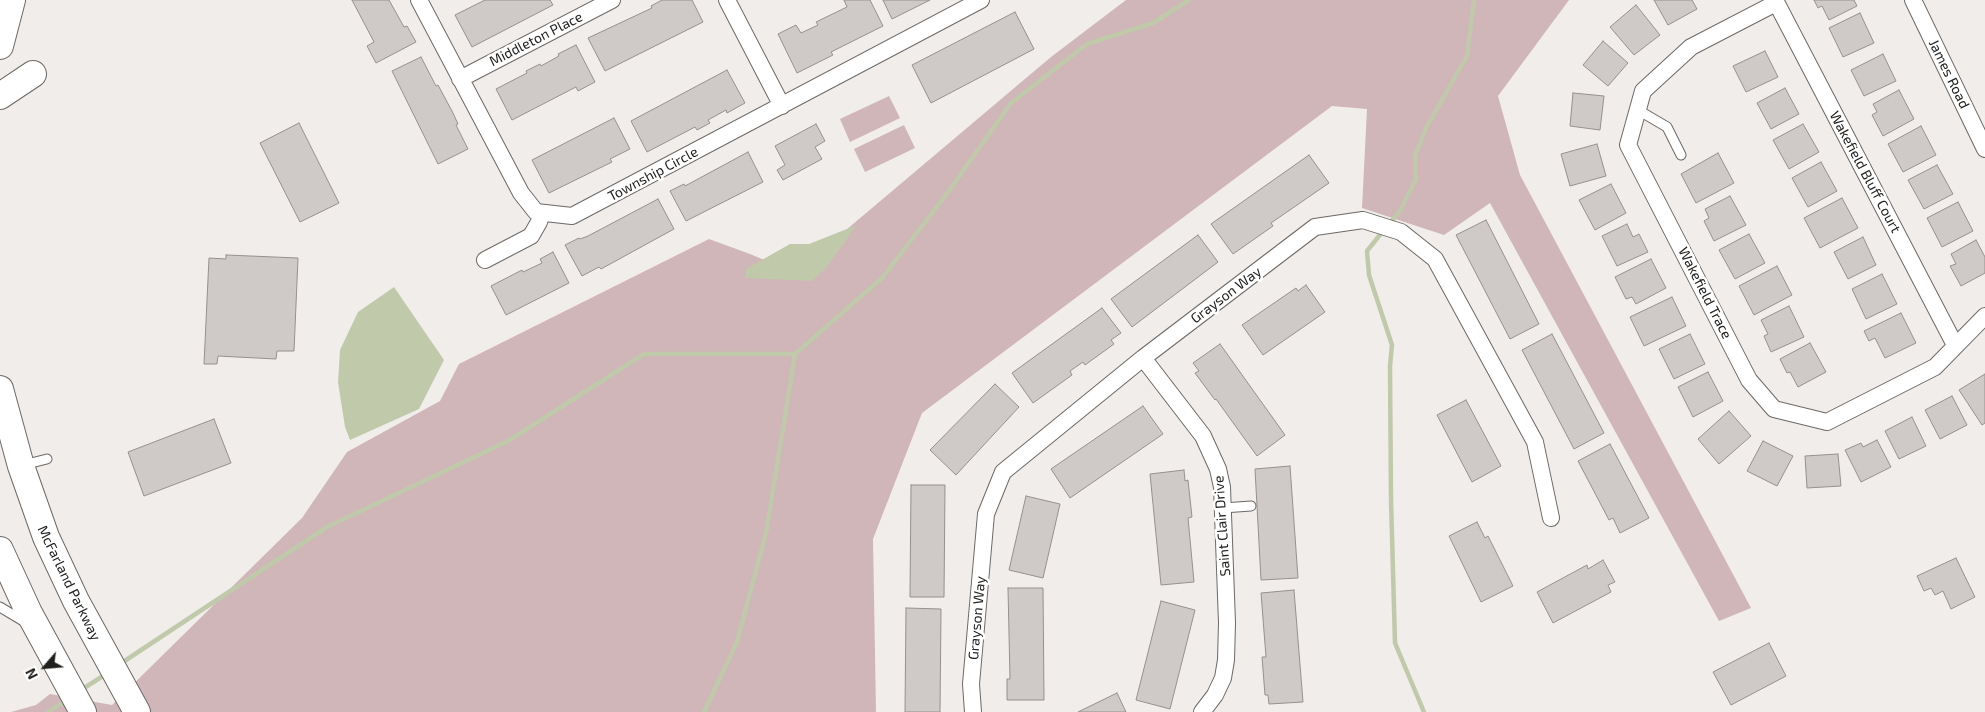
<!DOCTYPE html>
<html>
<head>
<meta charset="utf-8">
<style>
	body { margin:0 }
	#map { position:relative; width:1985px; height:712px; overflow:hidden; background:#f1edea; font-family:"Exo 2",sans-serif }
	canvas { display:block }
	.north { position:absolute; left:20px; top:642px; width:50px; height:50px; -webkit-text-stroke:4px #fff; paint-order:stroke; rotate:243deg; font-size:14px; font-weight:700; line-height:20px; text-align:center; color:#21201e }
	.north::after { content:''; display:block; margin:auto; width:18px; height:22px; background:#21201e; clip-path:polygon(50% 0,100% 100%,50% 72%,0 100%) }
</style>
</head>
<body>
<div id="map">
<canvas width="1985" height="712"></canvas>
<div class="north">N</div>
</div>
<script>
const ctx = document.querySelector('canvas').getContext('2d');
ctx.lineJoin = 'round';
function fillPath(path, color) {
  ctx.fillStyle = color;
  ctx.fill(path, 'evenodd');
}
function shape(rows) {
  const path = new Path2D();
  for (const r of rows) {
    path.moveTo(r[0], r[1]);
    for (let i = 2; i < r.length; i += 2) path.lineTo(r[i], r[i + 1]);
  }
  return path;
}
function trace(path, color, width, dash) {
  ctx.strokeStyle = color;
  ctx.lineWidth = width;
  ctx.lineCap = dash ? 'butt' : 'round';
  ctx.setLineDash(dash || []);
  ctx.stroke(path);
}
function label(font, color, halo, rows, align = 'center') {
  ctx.font = font + ' "Exo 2",sans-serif';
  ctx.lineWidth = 5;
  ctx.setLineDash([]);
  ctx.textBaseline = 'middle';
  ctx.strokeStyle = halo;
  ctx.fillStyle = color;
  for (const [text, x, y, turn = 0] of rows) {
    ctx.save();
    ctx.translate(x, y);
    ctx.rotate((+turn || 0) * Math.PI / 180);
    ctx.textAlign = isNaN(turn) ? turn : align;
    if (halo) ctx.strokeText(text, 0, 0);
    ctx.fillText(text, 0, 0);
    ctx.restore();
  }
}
fillPath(shape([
	[1126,0,1569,0,1498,96,1520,175,1751,608,1719,621,1490,203,1444,235,1362,208,1367,109,1332,106,922,413,873,539,876,712,11,712,36,705,50,694,112,705,302,518,347,452,440,401,459,364,709,239,750,254,795,273,1051,57],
	[889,96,900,118,850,142,840,119],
	[904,125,915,148,865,172,854,149]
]), '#d0b5b9');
fillPath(shape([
	[857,225,826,268,812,281,745,278,746,269,790,244,809,244],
	[394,287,444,360,419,409,350,440,345,427,338,382,340,350,358,312]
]), '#c1c9ab');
trace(shape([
	[1390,223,1400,211,1416,179,1415,156,1426,128,1467,56,1474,0],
	[1383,231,1367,251,1369,275,1392,345,1390,366,1391,500,1395,643,1424,712],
	[120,664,327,527,508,441,644,354,795,354],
	[81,690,106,674],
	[48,712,66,700],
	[704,712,737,642,766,533,795,354,882,278,946,195,1011,103,1087,44,1153,23,1189,0]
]), '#c1c9ab', 4.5);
const building = shape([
	[352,0,389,0,404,27,407,26,416,42,376,63,367,46,374,42,352,0],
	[485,0,550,0,553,5,472,47,455,15,485,0],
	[662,0,692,0,703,22,605,71,588,38,652,8,651,6,662,0],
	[844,0,870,0,883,26,831,52,833,55,797,73,778,34,796,25,801,33,818,25,816,22,847,7,844,0],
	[883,0,930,0,892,19,883,0],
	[1654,0,1692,0,1697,9,1668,25,1654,0],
	[1814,0,1854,0,1857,6,1829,20,1822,6,1818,8,1814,0],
	[1636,5,1660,35,1634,55,1610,27,1636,5],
	[1015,12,1034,49,931,103,912,65,1015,12],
	[1860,13,1874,43,1843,57,1829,28,1860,13],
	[1603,41,1628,63,1608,86,1583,65,1603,41],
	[576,45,595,82,578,91,576,87,512,120,496,89,527,73,526,71,540,64,541,66,559,56,558,54,576,45],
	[1765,51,1778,77,1746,92,1733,66,1765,51],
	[1883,54,1896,81,1864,96,1851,70,1883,54],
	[421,57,436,86,438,85,453,113,458,124,456,125,468,149,438,164,392,71,421,57],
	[727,70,745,103,727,113,726,110,708,120,710,123,697,130,695,127,647,152,631,121,727,70],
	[1785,88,1799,114,1771,129,1757,103,1785,88],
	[1899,90,1914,119,1883,136,1872,115,1877,112,1873,104,1899,90],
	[1573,93,1604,96,1600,130,1570,126,1573,93],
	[614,118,630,149,610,159,612,162,549,193,532,160,614,118],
	[299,123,339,203,300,222,260,143,299,123],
	[816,124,825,141,815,147,822,159,783,180,777,170,785,165,775,146,816,124],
	[1803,124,1819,152,1789,169,1773,140,1803,124],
	[1921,126,1936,155,1903,172,1888,144,1921,126],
	[1597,144,1606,176,1570,186,1561,154,1597,144],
	[748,152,763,182,686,221,670,191,684,184,685,186,748,152],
	[1718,153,1734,183,1696,203,1681,174,1718,153],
	[1309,155,1329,183,1271,223,1273,226,1233,254,1211,224,1309,155],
	[1821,162,1837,191,1808,207,1792,178,1821,162],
	[1937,165,1953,194,1924,209,1908,180,1937,165],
	[1611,184,1626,213,1595,230,1579,200,1611,184],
	[1730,196,1746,225,1714,241,1704,221,1709,218,1705,209,1730,196],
	[1842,198,1858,228,1820,248,1804,218,1842,198],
	[658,199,674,229,601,269,599,267,582,276,565,245,579,238,580,239,588,236,658,199],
	[1958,202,1973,231,1942,247,1927,218,1958,202],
	[1486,220,1539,324,1510,339,1456,235,1486,220],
	[1627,224,1633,237,1639,234,1648,252,1617,266,1602,236,1627,224],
	[1749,234,1765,263,1735,279,1719,250,1749,234],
	[1198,235,1218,262,1132,327,1111,299,1198,235],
	[1863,237,1876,265,1848,279,1834,252,1863,237],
	[1976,240,1985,257,1985,273,1961,286,1950,266,1956,264,1951,254,1976,240],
	[553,252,569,283,506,315,491,286,522,270,523,272,542,263,540,259,553,252],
	[226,255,298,258,294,351,277,351,276,359,218,356,217,364,204,364,209,258,226,259,226,255],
	[1651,259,1666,288,1636,304,1632,297,1626,299,1615,277,1651,259],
	[1777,266,1792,295,1754,315,1739,286,1777,266],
	[1882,274,1897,304,1866,319,1852,289,1882,274],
	[1306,285,1325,312,1263,355,1242,325,1296,288,1298,291,1306,285],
	[1672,297,1686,326,1644,346,1630,317,1672,297],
	[1789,306,1804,337,1771,352,1764,336,1768,334,1761,320,1789,306],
	[1102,308,1121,333,1111,340,1114,344,1085,365,1083,362,1070,371,1072,375,1033,403,1012,373,1102,308],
	[1901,313,1916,343,1885,358,1875,338,1869,341,1864,331,1901,313],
	[1552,334,1604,433,1574,449,1522,350,1552,334],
	[1690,334,1705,364,1674,379,1659,349,1690,334],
	[1810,343,1826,372,1798,387,1790,372,1787,373,1780,359,1810,343],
	[1220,344,1285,435,1257,456,1216,399,1215,400,1195,373,1199,371,1193,363,1220,344],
	[1708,372,1723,401,1693,417,1678,387,1708,372],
	[1985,374,1985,423,1982,425,1959,390,1985,374],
	[995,384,1019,407,956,475,930,450,995,384],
	[1952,396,1967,425,1940,439,1925,410,1952,396],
	[1466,400,1501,466,1472,482,1437,415,1466,400],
	[1143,406,1163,434,1070,498,1051,469,1143,406],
	[1729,411,1751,436,1719,464,1698,439,1729,411],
	[1912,417,1926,446,1899,459,1885,431,1912,417],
	[214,419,231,463,144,496,128,452,214,419],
	[1877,440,1891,467,1861,482,1845,450,1861,443,1863,447,1877,440],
	[1763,441,1793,456,1777,486,1747,471,1763,441],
	[1610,444,1649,518,1620,533,1613,518,1609,520,1578,461,1610,444],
	[1838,454,1841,486,1807,488,1805,456,1838,454],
	[1290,466,1298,578,1261,580,1255,469,1290,466],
	[1184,470,1185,481,1188,480,1192,517,1188,518,1194,582,1161,585,1150,474,1184,470],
	[911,485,945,485,944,597,910,597,911,485],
	[1026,496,1060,504,1043,578,1009,570,1026,496],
	[1477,522,1485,538,1488,536,1513,586,1481,602,1449,536,1477,522],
	[1956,558,1975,597,1951,609,1943,591,1935,595,1931,588,1924,591,1917,576,1956,558],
	[1603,560,1615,582,1608,585,1611,592,1553,623,1537,592,1587,565,1588,569,1603,560],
	[1008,588,1043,588,1044,700,1007,700,1007,679,1010,679,1008,588],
	[1294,590,1303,702,1269,704,1268,695,1265,695,1262,657,1266,657,1261,593,1294,590],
	[1161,601,1195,610,1170,709,1136,700,1161,601],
	[906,608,941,609,940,712,905,712,906,608],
	[1769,643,1786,676,1731,705,1713,672,1769,643],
	[1117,693,1126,712,1078,712,1117,693]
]);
fillPath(building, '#cfcac8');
trace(building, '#95908f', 1);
const service = shape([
	[1638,110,1667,127,1681,155],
	[23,465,47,459],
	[1223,508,1251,506],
	[0,607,25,622]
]);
const minor = shape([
	[419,0,521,193,536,212,572,216,981,0],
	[727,0,782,106],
	[1775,0,1955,345],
	[1913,0,1985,149],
	[1776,3,1691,47,1643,91,1628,145,1749,380,1774,409,1827,422,1935,367,1985,316],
	[460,79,612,0],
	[485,260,531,236,539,222,542,213],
	[1143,358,1203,436,1218,469,1222,487,1227,623,1226,660,1223,678,1215,695,1202,712],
	[973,712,971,684,986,514,1003,472,1143,358,1315,227,1363,220,1401,232,1435,259,1535,442,1551,518]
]);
const primary = shape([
	[0,46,12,0],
	[0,96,33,74],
	[0,389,21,466,46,537,76,601,137,712],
	[0,550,29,613,83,712]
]);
trace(service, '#6c6966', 11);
trace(minor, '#6c6966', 18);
trace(primary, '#6c6966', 28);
trace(service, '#fff', 9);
trace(minor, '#fff', 16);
trace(primary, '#fff', 26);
label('14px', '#21201e', '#fff', [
	["Middleton Place",536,39,-27],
	["James Road",1949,74,64],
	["Wakefield Bluff Court",1865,172,62],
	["Township Circle",653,174,-28],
	["Wakefield Trace",1705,293,63],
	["Grayson Way",1226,295,-37],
	["Saint Clair Drive",1222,526,-94],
	["McFarland Parkway",69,583,64],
	["Grayson Way",977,618,-85]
]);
</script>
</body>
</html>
